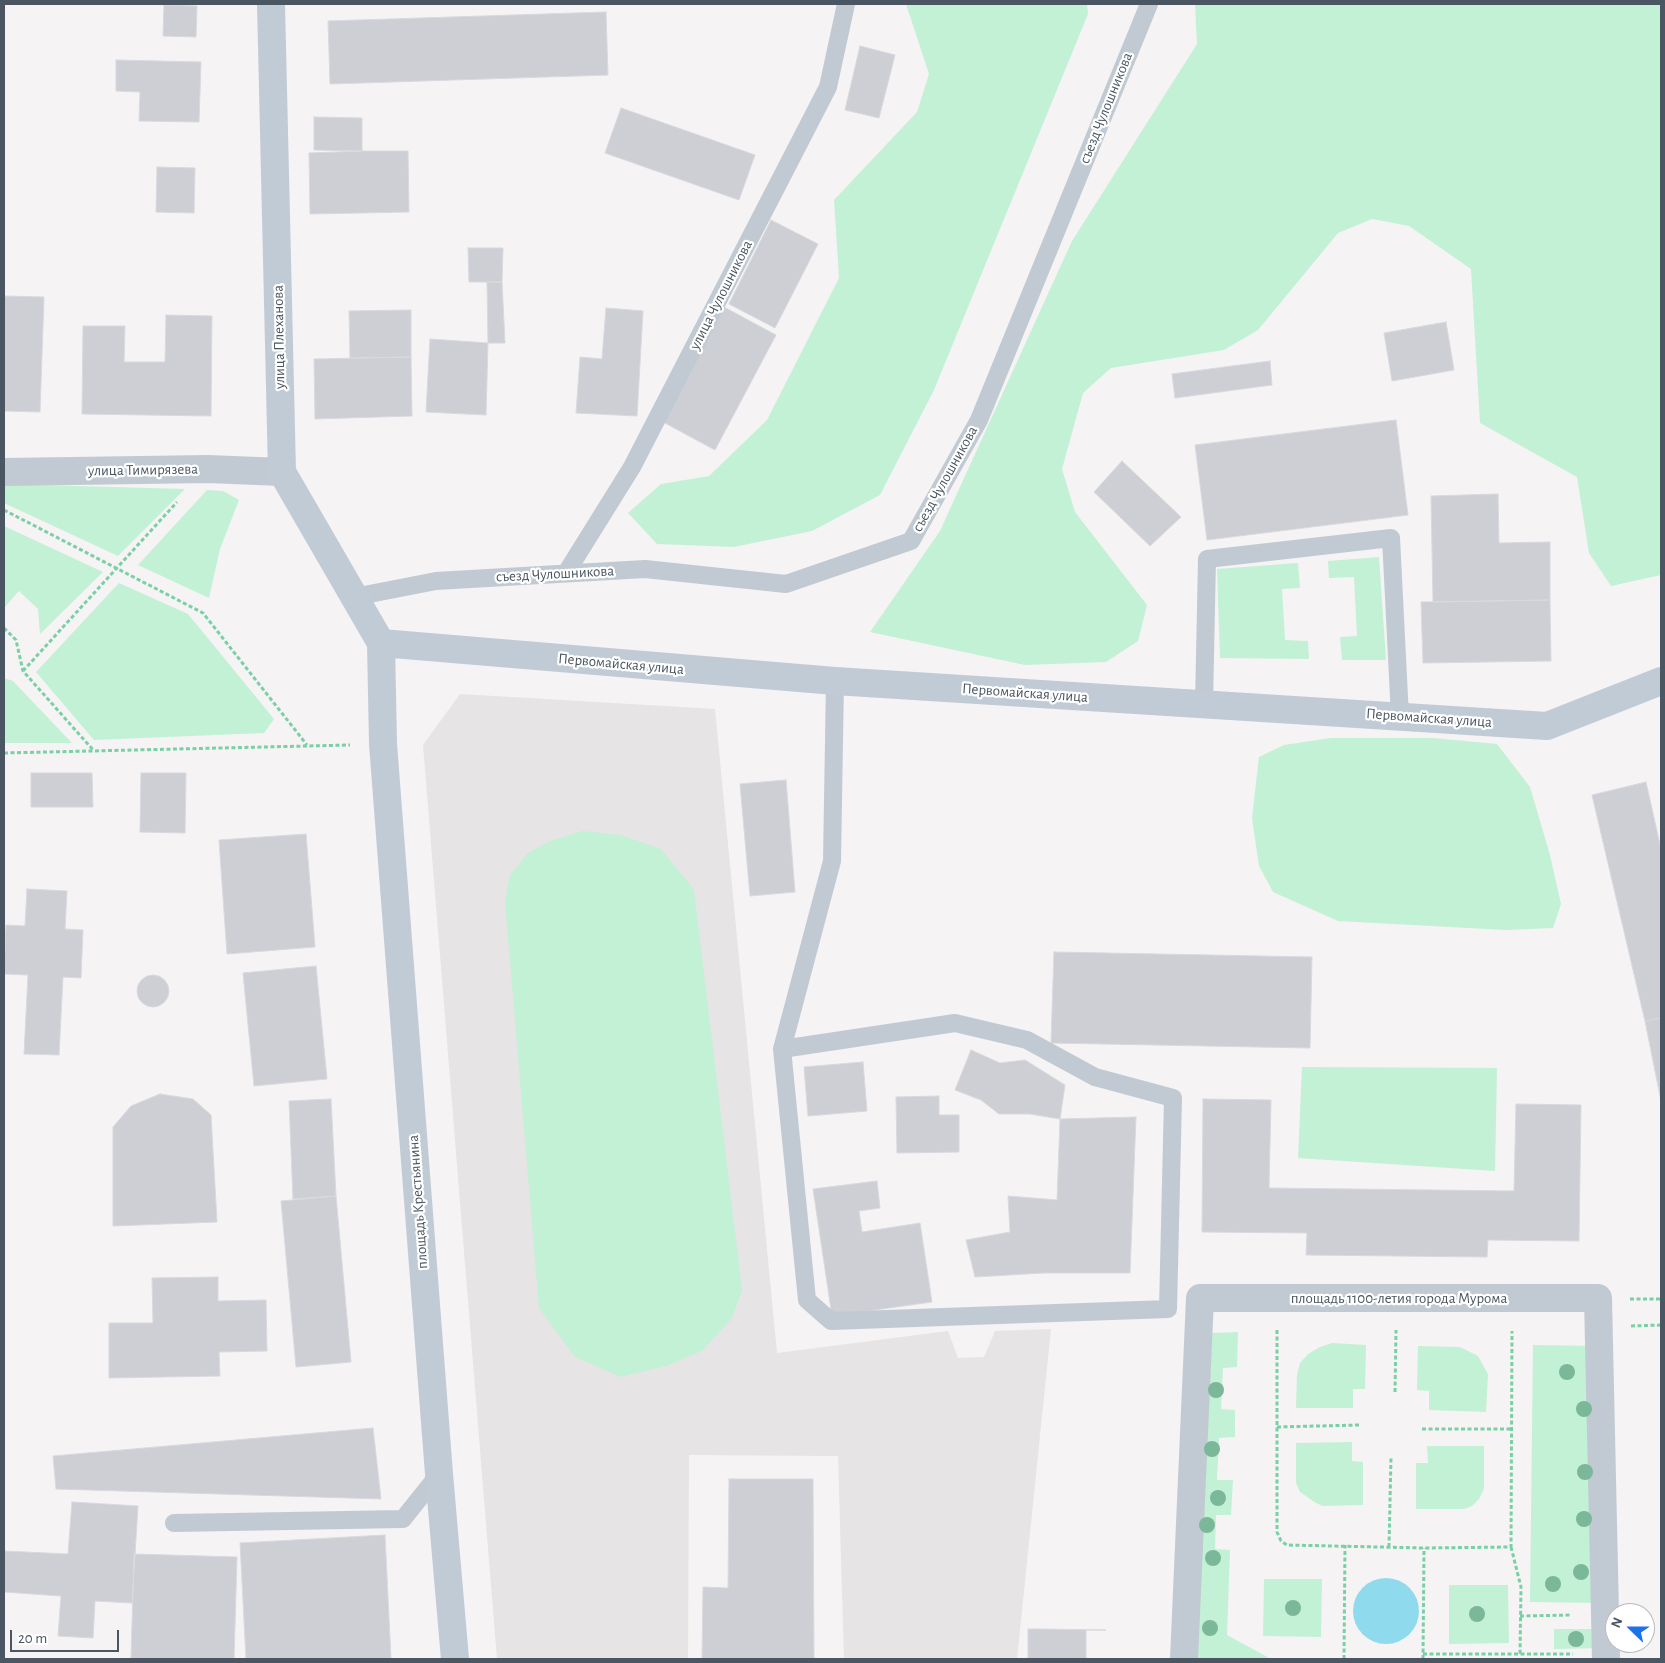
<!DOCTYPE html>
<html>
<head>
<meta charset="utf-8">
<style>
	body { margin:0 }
	#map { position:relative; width:1665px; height:1663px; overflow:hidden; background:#f5f3f3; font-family:"Alegreya Sans",sans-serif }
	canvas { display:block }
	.frame { position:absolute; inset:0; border:5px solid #4a5661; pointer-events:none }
	.north { position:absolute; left:1605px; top:1603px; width:50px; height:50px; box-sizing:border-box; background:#fff; border:1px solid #b7bbc0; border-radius:50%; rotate:292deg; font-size:14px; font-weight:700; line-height:20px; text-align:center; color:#4a5661 }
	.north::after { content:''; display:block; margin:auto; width:18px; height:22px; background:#1a73e8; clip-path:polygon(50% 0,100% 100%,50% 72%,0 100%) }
	.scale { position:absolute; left:10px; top:1630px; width:109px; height:22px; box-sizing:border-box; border:2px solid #4a5661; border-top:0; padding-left:6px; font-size:15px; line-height:18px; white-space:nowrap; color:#4a5661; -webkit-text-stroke:4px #fff; paint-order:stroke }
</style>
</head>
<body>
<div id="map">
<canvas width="1665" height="1663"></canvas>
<div class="frame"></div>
<div class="north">N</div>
<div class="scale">20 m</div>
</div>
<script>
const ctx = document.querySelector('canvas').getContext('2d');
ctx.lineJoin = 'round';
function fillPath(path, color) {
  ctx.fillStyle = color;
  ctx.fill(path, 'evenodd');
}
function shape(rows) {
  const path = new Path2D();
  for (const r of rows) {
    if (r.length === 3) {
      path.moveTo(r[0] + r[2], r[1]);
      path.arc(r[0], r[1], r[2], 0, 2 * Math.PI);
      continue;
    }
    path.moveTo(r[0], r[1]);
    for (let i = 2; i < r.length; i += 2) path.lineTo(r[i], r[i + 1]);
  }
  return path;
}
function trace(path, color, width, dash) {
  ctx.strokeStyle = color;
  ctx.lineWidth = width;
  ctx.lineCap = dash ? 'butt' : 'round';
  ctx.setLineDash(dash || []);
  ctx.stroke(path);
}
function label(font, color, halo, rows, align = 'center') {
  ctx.font = font + ' "Alegreya Sans",sans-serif';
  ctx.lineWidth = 4.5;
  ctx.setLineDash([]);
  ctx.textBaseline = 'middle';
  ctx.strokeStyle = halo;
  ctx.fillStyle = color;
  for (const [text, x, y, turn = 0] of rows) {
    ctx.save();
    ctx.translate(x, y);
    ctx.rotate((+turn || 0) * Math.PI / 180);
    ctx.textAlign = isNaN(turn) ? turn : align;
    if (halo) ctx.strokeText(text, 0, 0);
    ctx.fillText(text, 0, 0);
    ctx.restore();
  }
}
fillPath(shape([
	[460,694,715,709,777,1353,948,1331,958,1358,984,1357,995,1331,1051,1329,1017,1659,844,1659,838,1456,689,1455,688,1659,497,1659,423,745]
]), '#e6e4e5');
fillPath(shape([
	[906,4,1087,4,1088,14,934,390,880,495,812,531,734,547,657,544,628,513,661,484,709,476,767,420,839,278,834,200,917,112,929,74],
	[1195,4,1661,4,1661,575,1611,586,1589,553,1577,477,1480,423,1471,269,1409,226,1372,219,1338,233,1258,330,1224,350,1111,368,1083,393,1062,469,1075,512,1147,605,1138,641,1106,662,1025,665,870,632,940,531,1072,241,1197,44],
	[4,484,185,489,118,556,4,503],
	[207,490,223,491,239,500,220,549,209,598,138,565],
	[4,526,103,572,40,634,38,609,19,591,4,608],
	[1379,557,1386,660,1342,660,1340,637,1357,636,1354,577,1329,578,1328,561],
	[1298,563,1300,588,1282,589,1285,640,1308,641,1309,659,1220,658,1217,569],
	[119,583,188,614,274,719,264,733,94,740,36,672],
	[4,678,13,681,72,743,4,743],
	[1331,738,1433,738,1497,744,1530,787,1550,855,1561,904,1553,928,1506,930,1338,921,1273,892,1259,866,1252,818,1259,757,1284,745],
	[582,831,621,835,661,849,694,890,742,1290,732,1318,702,1351,666,1366,621,1377,575,1357,539,1308,505,901,510,875,528,853,550,841],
	[1302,1067,1497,1068,1495,1171,1298,1158],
	[1238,1332,1237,1367,1223,1368,1221,1409,1235,1410,1235,1437,1219,1438,1217,1480,1233,1480,1231,1515,1216,1515,1215,1549,1230,1550,1227,1635,1271,1659,1195,1659,1211,1333],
	[1332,1343,1366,1345,1365,1389,1353,1389,1353,1408,1296,1408,1297,1375,1300,1363,1308,1354,1320,1347],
	[1533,1345,1602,1346,1598,1603,1530,1602],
	[1418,1346,1460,1347,1478,1356,1488,1374,1486,1412,1429,1410,1429,1391,1417,1390],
	[1352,1442,1352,1461,1363,1462,1363,1505,1323,1506,1316,1503,1300,1492,1296,1483,1296,1443],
	[1427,1446,1484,1446,1484,1489,1479,1499,1472,1506,1464,1509,1416,1509,1416,1463,1428,1463],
	[1264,1579,1322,1579,1321,1637,1263,1636],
	[1449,1585,1508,1585,1509,1643,1449,1644],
	[1554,1629,1605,1629,1605,1648,1554,1649]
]), '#c3f1d5');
fillPath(shape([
	[1386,1611,33]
]), '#90daee');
const building = shape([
	[164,5,197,6,196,37,163,36,164,5],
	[606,12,608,75,330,84,328,21,606,12],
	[860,46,895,55,879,118,845,110,860,46],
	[116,60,201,62,199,122,139,121,140,92,116,91,116,60],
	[621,108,755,155,739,200,605,153,621,108],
	[314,117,362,118,362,151,314,150,314,117],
	[362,151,408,151,409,212,310,214,309,153,362,151],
	[157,167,195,168,194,213,156,212,157,167],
	[771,220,818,244,775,328,729,304,771,220],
	[468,248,503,248,502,282,469,282,468,248],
	[487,282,502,282,505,343,488,343,487,282],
	[4,296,44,297,40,412,4,411,4,296],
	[724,307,776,335,715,450,663,422,724,307],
	[606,308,643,311,637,416,576,413,580,357,602,359,606,308],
	[411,310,411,357,350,358,349,311,411,310],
	[166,315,212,316,211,416,82,414,83,326,125,326,124,362,165,362,166,315],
	[1446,322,1454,370,1392,381,1384,333,1446,322],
	[430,339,488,343,486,415,426,412,430,339],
	[411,357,412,416,315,419,314,359,411,357],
	[1270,361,1272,385,1175,398,1172,374,1270,361],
	[1396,420,1408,515,1207,540,1195,445,1396,420],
	[1122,461,1181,517,1150,546,1094,492,1122,461],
	[1498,494,1499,543,1550,542,1550,600,1433,602,1431,496,1498,494],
	[1550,600,1551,661,1423,663,1421,602,1550,600],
	[31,773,92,773,93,807,31,807,31,773],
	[141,773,186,773,185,833,140,832,141,773],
	[786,780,795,892,750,896,740,784,786,780],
	[1646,782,1661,849,1661,1018,1645,1021,1592,795,1646,782],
	[306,834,315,947,227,954,219,840,306,834],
	[27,889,67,891,65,929,83,930,81,978,63,977,59,1055,24,1054,28,975,4,974,6,925,25,926,27,889],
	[1054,952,1312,957,1310,1048,1051,1043,1054,952],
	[316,966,327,1079,254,1086,243,973,316,966],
	[153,991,16],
	[1661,1018,1661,1101,1645,1021,1661,1018],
	[971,1050,1000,1063,1025,1060,1065,1085,1060,1119,1030,1114,999,1114,981,1100,955,1090,971,1050],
	[863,1062,867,1111,808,1116,804,1067,863,1062],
	[160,1094,193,1099,211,1115,217,1222,113,1226,113,1127,131,1106,160,1094],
	[939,1096,939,1115,959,1115,959,1152,897,1153,896,1097,939,1096],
	[331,1099,336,1196,293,1199,289,1101,331,1099],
	[1203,1099,1271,1100,1269,1188,1514,1191,1516,1104,1581,1105,1579,1241,1488,1240,1487,1257,1306,1255,1307,1233,1202,1232,1203,1099],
	[1136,1117,1130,1273,1043,1273,975,1277,966,1240,1010,1232,1008,1196,1057,1200,1060,1119,1136,1117],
	[877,1181,880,1208,859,1211,862,1232,920,1223,932,1302,832,1316,813,1189,877,1181],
	[336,1196,351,1362,296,1367,281,1201,336,1196],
	[218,1277,218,1301,266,1300,267,1351,219,1352,220,1376,109,1378,109,1323,153,1323,152,1278,218,1277],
	[373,1428,381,1499,56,1489,53,1456,373,1428],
	[729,1479,813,1479,814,1659,702,1659,703,1587,728,1588,729,1479],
	[72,1502,138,1506,132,1603,95,1601,93,1638,58,1636,61,1596,4,1592,4,1551,68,1554,72,1502],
	[385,1535,391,1659,246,1659,240,1543,385,1535],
	[134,1554,237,1557,234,1659,131,1659,134,1554],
	[1028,1629,1039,1629,1106,1630,1086,1630,1086,1659,1028,1659,1028,1629]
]);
fillPath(building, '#cdcfd5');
trace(building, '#d7d9de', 1);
trace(shape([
	[4,510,203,613,307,745],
	[4,628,16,640,23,671,94,751],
	[23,671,177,502],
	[4,753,350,745],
	[1630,1299,1660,1299],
	[1631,1326,1661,1325],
	[1277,1330,1277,1532,1281,1541,1287,1545,1424,1548,1511,1547,1512,1331],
	[1395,1392,1396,1330],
	[1277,1427,1359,1425],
	[1422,1429,1513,1429],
	[1389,1547,1391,1457],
	[1511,1547,1521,1587,1520,1654],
	[1520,1616,1572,1615],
	[1423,1654,1573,1654],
	[1344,1659,1345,1545],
	[1423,1659,1424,1548]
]), '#7ad0a6', 3, [4, 2.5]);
trace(shape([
	[566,573,632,467,828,87,846,4],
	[354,597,436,581,645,569,786,584,911,541,979,420,1149,4],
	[1204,704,1207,559,1391,538,1400,717],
	[782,1049,955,1023,1027,1040,1095,1077,1173,1098,1168,1309,831,1321,807,1300,782,1049,832,861,835,681],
	[174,1523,403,1519,439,1474]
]), '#c1cad2', 18);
trace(shape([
	[4,472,208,469,282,472],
	[1184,1659,1200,1298,1598,1298,1606,1659]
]), '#c1cad2', 28);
trace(shape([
	[271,4,282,472,381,643,383,744,439,1474,455,1659],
	[381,643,835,681,1547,726,1661,681]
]), '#c1cbd6', 28);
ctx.fillStyle = '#7bb799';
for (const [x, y] of [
	[1567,1372],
	[1216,1390],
	[1584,1409],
	[1212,1449],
	[1585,1472],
	[1218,1498],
	[1584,1519],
	[1207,1525],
	[1213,1558],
	[1581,1572],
	[1553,1584],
	[1293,1608],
	[1477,1614],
	[1210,1628],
	[1576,1639]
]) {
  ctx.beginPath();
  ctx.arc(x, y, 8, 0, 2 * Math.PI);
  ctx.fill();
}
label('15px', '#4a5661', '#fff', [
	["съезд Чулошникова",1106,108,-68],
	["улица Чулошникова",721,295,-63],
	["улица Плеханова",279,337,-91],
	["улица Тимирязева",143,470,-1],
	["съезд Чулошникова",945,479,-61],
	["съезд Чулошникова",555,574,-3],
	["Первомайская улица",621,664,5],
	["Первомайская улица",1025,693,4],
	["Первомайская улица",1429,718,4],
	["площадь Крестьянина",418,1202,-94],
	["площадь 1100-летия города Мурома",1399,1298]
]);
</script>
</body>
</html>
